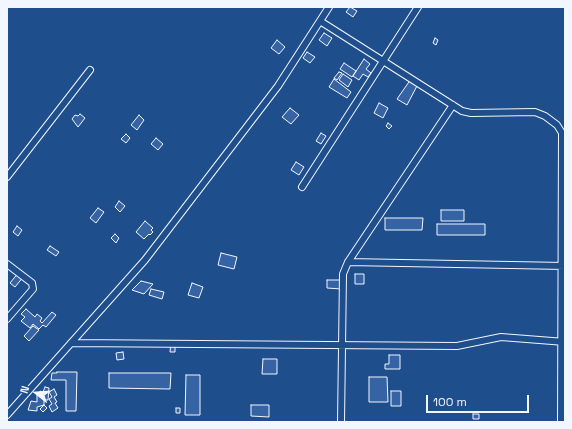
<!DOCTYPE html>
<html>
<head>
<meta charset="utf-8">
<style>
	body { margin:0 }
	#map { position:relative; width:572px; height:429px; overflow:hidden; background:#1f4e8c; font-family:"Space Grotesk",sans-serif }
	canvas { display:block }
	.frame { position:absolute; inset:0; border:8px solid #f2f6ff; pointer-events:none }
	.north { position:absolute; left:16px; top:373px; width:40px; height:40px; -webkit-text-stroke:3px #1f4e8c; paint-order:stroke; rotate:287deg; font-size:11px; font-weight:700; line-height:16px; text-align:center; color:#f2f6ff }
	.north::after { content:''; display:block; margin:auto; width:14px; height:18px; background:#f2f6ff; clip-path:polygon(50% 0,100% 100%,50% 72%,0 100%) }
	.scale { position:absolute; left:426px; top:395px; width:103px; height:18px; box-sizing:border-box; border:2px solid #f2f6ff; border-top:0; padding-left:5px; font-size:12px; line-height:14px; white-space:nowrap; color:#f2f6ff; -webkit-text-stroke:3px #1f4e8c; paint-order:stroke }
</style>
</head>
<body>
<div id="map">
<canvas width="572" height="429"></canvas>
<div class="frame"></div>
<div class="north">N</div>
<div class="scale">100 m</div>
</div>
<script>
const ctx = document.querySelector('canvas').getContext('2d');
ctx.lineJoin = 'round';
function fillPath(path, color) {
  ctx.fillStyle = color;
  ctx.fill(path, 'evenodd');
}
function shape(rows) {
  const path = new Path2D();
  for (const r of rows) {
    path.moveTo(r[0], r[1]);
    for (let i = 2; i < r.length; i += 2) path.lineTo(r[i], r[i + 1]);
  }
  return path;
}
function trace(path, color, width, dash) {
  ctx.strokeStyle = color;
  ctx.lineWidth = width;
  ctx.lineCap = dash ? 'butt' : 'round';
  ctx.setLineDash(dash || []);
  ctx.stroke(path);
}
const building = shape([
	[350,7,357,11,353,17,346,12,350,7],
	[324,33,332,38,327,46,319,40,324,33],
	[435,38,438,40,436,45,433,43,435,38],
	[277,40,285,47,279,54,271,48,277,40],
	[307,52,315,57,310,63,303,58,307,52],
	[364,59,370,64,366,69,371,73,368,77,363,74,359,80,353,76,364,59],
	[344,63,356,71,352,77,340,69,344,63],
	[339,72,342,73,337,80,334,78,339,72],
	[343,74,352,80,348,87,339,80,343,74],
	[334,79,351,92,347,98,329,87,334,79],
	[411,79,418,84,407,105,397,99,411,79],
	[379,103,388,108,383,118,374,113,379,103],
	[290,108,299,115,291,124,282,117,290,108],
	[80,114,85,118,78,127,72,119,75,115,78,116,80,114],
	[139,115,144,120,137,130,131,125,139,115],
	[388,123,392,126,389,129,386,126,388,123],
	[321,133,326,136,321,144,316,141,321,133],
	[126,134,130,138,126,143,121,139,126,134],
	[156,138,163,144,158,150,151,144,156,138],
	[296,162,304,167,299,175,291,170,296,162],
	[119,201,125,206,120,212,115,207,119,201],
	[98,208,104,212,96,223,90,218,98,208],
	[441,210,464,210,464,221,441,221,441,210],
	[385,218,423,218,422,230,385,230,385,218],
	[145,221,153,228,151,230,153,232,150,235,149,234,144,239,136,232,145,221],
	[437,224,485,224,485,235,437,235,437,224],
	[17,226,22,230,18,236,13,232,17,226],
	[115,234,119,238,116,243,111,238,115,234],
	[50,246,59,252,56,256,47,250,50,246],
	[221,253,237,257,234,269,218,265,221,253],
	[19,272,24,276,15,287,10,283,19,272],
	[355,274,364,274,364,284,355,284,355,274],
	[327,280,341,280,341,289,327,288,327,280],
	[141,281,153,284,144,294,132,290,141,281],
	[192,283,203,287,199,298,188,295,192,283],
	[151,289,164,292,162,299,149,295,151,289],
	[26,309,35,317,37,314,42,318,40,321,42,323,52,312,56,315,46,327,43,325,39,329,33,324,30,328,21,321,25,317,21,314,26,309],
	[33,326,39,330,29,341,24,336,33,326],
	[171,342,175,342,175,352,170,352,171,342],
	[123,352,124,359,117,360,116,353,123,352],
	[389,355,400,355,400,369,385,369,385,364,389,364,389,355],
	[263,359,277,359,277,374,262,374,263,359],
	[57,372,77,372,76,411,66,411,66,380,51,380,52,373,57,373,57,372],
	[109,373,171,373,170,389,109,388,109,373],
	[186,375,200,375,200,415,185,415,186,375],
	[369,377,387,377,388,402,369,402,369,377],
	[45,387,49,388,48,400,44,400,44,405,37,407,37,411,28,410,31,401,37,402,37,394,40,395,40,391,43,392,45,387],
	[54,389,57,395,54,397,57,402,55,403,58,408,52,412,49,406,52,404,49,399,52,397,49,392,54,389],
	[391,391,401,391,401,406,391,406,391,391],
	[44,405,47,408,43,412,40,409,44,405],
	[251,405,269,405,269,417,251,416,251,405],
	[176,408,180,408,180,413,176,413,176,408],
	[473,414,479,414,479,419,473,419,473,414]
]);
fillPath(building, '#3563a3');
trace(building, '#f2f6ff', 1);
const minor = shape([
	[320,21,462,111,471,113,535,112,545,116,557,125,562,133,561,422],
	[7,177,90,70],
	[302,187,418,7],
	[348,262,565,266],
	[7,264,32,283,33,289,7,319],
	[71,343,457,346,501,337,565,342],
	[7,415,145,260,278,86,329,7],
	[341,422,343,274,348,262,453,105]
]);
trace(minor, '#f2f6ff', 8);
trace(minor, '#1f4e8c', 6);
</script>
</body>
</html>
